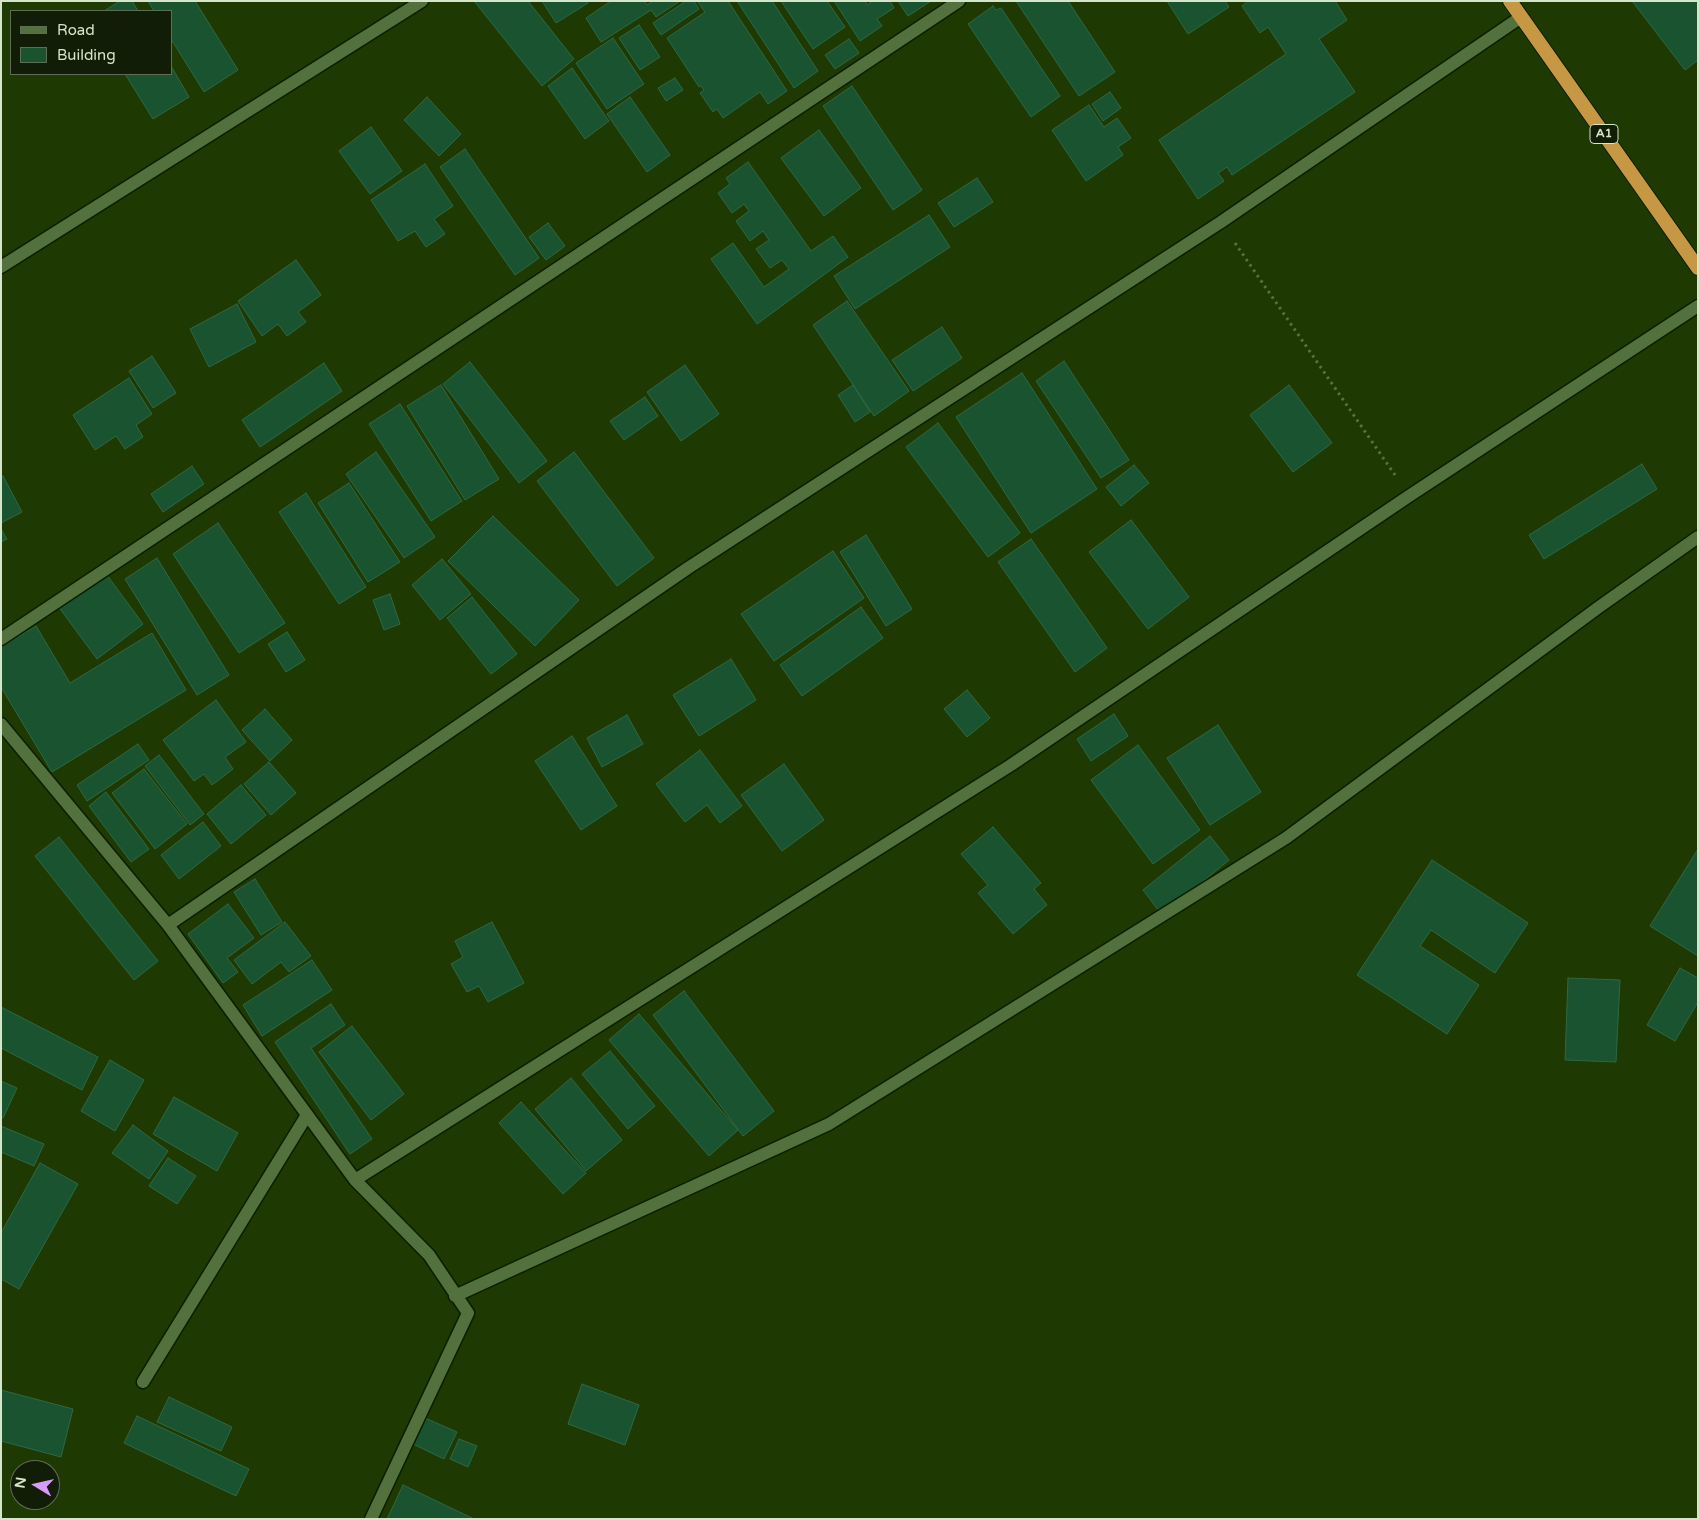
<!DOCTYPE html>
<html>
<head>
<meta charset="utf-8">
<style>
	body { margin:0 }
	#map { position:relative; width:1699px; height:1520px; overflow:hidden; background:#1f3903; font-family:"Varela Round",sans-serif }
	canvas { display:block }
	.frame { position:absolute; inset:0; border:2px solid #d4e5c9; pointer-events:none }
	.legend { position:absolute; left:10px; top:10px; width:162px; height:65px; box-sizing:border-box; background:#111d07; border:1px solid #5f6d55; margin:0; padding:6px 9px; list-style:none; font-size:15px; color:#d4e5c9 }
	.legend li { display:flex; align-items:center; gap:10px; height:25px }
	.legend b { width:25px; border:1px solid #5f6d55 }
	.north { position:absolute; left:10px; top:1460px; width:50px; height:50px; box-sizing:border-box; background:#111d07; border:1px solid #5f6d55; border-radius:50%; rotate:279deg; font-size:14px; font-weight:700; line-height:20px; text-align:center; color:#d4e5c9 }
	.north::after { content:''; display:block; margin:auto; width:18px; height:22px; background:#d79bf9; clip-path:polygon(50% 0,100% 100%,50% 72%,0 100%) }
</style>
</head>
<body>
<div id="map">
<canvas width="1699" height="1520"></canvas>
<div class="frame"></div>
<ul class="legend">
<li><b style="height:6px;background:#53713d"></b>Road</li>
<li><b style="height:14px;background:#195330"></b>Building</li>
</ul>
<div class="north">N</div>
</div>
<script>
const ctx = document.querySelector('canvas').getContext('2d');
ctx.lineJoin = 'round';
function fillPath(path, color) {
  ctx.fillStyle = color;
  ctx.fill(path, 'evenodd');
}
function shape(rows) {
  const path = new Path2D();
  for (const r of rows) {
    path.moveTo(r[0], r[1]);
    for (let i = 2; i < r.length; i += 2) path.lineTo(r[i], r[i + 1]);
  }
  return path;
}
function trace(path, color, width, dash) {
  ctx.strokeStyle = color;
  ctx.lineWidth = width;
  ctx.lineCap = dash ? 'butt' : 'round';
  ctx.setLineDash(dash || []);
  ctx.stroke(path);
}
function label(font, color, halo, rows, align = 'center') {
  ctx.font = font + ' "Varela Round",sans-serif';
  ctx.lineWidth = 5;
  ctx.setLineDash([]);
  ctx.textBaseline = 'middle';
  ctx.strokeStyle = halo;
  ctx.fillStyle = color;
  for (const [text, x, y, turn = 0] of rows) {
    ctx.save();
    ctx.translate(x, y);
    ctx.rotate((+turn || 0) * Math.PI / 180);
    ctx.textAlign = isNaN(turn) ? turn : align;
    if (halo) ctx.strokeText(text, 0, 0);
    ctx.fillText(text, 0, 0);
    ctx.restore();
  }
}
const building = shape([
	[120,1,132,1,138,11,104,11,120,1],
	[148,1,195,1,238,70,204,92,171,39,171,11,154,11,148,1],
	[474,1,528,1,574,59,542,86,474,1],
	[542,1,587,1,588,3,556,23,542,1],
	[611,1,646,1,645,2,647,5,653,1,680,1,656,17,651,10,601,42,586,18,611,1],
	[686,1,694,1,699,9,661,35,653,23,686,1],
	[697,1,728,1,787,91,768,104,760,92,723,118,717,109,713,112,700,93,704,90,701,86,699,87,667,38,705,12,697,1],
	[737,1,772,1,818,71,794,88,737,1],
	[781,1,827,1,845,27,813,49,781,1],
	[834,1,865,1,867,5,873,1,890,1,894,8,877,19,882,26,860,41,834,1],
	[898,1,931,1,908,16,898,1],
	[1016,1,1068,1,1115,72,1079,96,1016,1],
	[1167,1,1225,1,1229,7,1188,34,1167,1],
	[1248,1,1335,1,1347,20,1319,39,1355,92,1232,175,1227,167,1218,173,1224,181,1198,199,1159,140,1286,54,1268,27,1260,33,1242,6,1248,1],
	[1632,1,1698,1,1698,60,1685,70,1632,1],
	[993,6,996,10,1001,8,1060,96,1031,117,968,24,993,6],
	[639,25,660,57,640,70,619,38,639,25],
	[613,38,644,84,607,109,576,63,613,38],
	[849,39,859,53,835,69,825,55,849,39],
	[171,66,189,97,153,119,125,74,171,74,171,66],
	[572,68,609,121,585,139,548,86,572,68],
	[675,78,683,90,666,101,658,88,675,78],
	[852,86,922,190,893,210,823,106,852,86],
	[1110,92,1121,108,1103,121,1092,104,1110,92],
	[427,97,461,134,439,156,404,120,427,97],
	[630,97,670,155,647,172,607,114,630,97],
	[1089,105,1104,127,1117,118,1131,138,1118,147,1123,155,1086,181,1052,130,1089,105],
	[371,127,402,171,370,194,339,151,371,127],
	[819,130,861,188,824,216,781,158,819,130],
	[465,149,539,258,515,275,440,167,465,149],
	[748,162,811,251,833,236,848,257,757,324,711,259,733,243,764,287,789,269,782,260,770,268,756,249,769,240,763,231,750,241,736,221,749,211,744,204,732,213,718,193,730,184,726,178,748,162],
	[425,164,453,206,434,219,445,234,426,247,415,231,398,241,371,200,425,164],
	[977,178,993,202,954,227,938,203,977,178],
	[929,215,950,247,855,309,834,276,929,215],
	[548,223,565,246,546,260,529,237,548,223],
	[296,260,321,295,298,312,306,322,287,336,278,324,262,336,238,301,296,260],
	[847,301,909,391,874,416,813,325,847,301],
	[237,304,256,342,209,367,190,329,237,304],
	[942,327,962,358,913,391,892,360,942,327],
	[152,356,176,393,153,408,129,371,152,356],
	[1064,361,1129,460,1101,478,1036,381,1064,361],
	[470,362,547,461,519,483,443,384,470,362],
	[324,363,342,391,260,447,242,420,324,363],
	[685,365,719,414,681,441,647,392,685,365],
	[1022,373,1097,489,1031,533,956,417,1022,373],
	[129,378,152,414,136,425,143,437,125,449,116,436,95,450,73,415,129,378],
	[441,385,499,479,465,500,407,406,441,385],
	[853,385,870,412,855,422,838,395,853,385],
	[1289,385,1332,443,1293,472,1250,415,1289,385],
	[645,397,658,416,624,440,610,421,645,397],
	[400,404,462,501,431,521,369,424,400,404],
	[938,423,1020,533,988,557,906,447,938,423],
	[376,452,435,537,404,558,346,474,376,452],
	[574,452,654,558,617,586,537,481,574,452],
	[1642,464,1657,489,1544,559,1529,535,1642,464],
	[1134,465,1149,483,1121,506,1106,487,1134,465],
	[192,466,204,484,163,512,151,494,192,466],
	[3,476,22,512,1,523,1,478,3,476],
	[349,483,400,562,368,582,318,503,349,483],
	[306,493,366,587,339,604,279,512,306,493],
	[493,516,579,600,535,646,448,561,493,516],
	[1131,520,1189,597,1148,629,1089,552,1131,520],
	[218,523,285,623,239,653,173,554,218,523],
	[1,529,7,539,1,542,1,529],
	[866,535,912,609,886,626,840,552,866,535],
	[1031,539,1107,648,1075,672,998,562,1031,539],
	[833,551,864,598,774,661,741,614,833,551],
	[157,558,229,675,197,695,125,579,157,558],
	[442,559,471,594,440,620,412,585,442,559],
	[104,571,143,624,97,659,58,606,104,571],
	[390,594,400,624,384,630,373,600,390,594],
	[472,597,517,654,491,674,447,618,472,597],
	[861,607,883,638,802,696,780,665,861,607],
	[36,626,70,683,152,633,186,690,52,772,1,687,1,647,36,626],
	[287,632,305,660,286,672,268,644,287,632],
	[731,659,756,700,699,736,673,695,731,659],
	[967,690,990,718,967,737,944,709,967,690],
	[216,700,246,742,225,757,233,769,212,785,204,774,194,781,163,740,216,700],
	[265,709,292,740,270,761,242,730,265,709],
	[1114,714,1128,736,1091,761,1077,739,1114,714],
	[627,715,643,744,602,767,587,738,627,715],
	[1218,725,1261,792,1210,825,1167,758,1218,725],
	[572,736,617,806,581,830,535,761,572,736],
	[138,744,149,760,87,801,77,785,138,744],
	[1138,745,1200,830,1153,864,1091,780,1138,745],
	[700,750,742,806,720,823,707,805,685,822,656,784,700,750],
	[159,755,204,814,190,825,145,766,159,755],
	[269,762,296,793,271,815,244,784,269,762],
	[784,764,824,820,782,851,741,795,784,764],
	[144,769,187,824,155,849,112,793,144,769],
	[241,785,266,815,231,844,207,814,241,785],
	[106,792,149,849,131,862,89,806,106,792],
	[203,822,221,846,179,879,161,855,203,822],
	[993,827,1041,883,1034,889,1047,905,1013,934,978,893,988,885,961,854,993,827],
	[1210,836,1229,860,1162,915,1143,890,1210,836],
	[59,837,158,961,134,980,35,856,59,837],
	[1698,849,1698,956,1650,926,1698,849],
	[1432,860,1528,923,1495,973,1431,930,1420,946,1479,985,1447,1034,1357,975,1432,860],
	[255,879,282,922,261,935,234,892,255,879],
	[228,904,254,938,227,958,238,972,223,983,188,934,228,904],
	[285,922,311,956,289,972,281,962,252,984,234,960,285,922],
	[492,922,524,983,488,1002,479,986,467,992,451,964,463,957,455,941,492,922],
	[312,960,332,990,262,1036,243,1005,312,960],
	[1680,968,1698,978,1698,1002,1675,1041,1647,1025,1680,968],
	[1568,978,1620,980,1616,1062,1565,1060,1568,978],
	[684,991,774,1111,743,1136,653,1015,684,991],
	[331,1004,345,1025,311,1048,372,1139,350,1154,275,1042,331,1004],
	[1,1007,98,1057,82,1090,1,1048,1,1007],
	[639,1014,738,1130,709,1156,609,1040,639,1014],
	[352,1026,404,1094,371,1120,319,1052,352,1026],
	[610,1051,655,1106,628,1129,582,1074,610,1051],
	[110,1060,144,1080,115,1131,81,1111,110,1060],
	[571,1078,622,1140,586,1171,535,1109,571,1078],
	[1,1081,17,1088,3,1118,1,1117,1,1081],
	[174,1097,238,1133,217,1171,153,1134,174,1097],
	[521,1102,586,1173,563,1194,499,1123,521,1102],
	[133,1125,168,1151,149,1179,112,1153,133,1125],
	[1,1126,44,1144,34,1166,1,1152,1,1126],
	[168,1158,196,1176,177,1204,149,1186,168,1158],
	[40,1163,78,1184,19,1289,1,1279,1,1233,40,1163],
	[582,1384,639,1405,625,1445,568,1424,582,1384],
	[1,1390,73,1409,61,1457,1,1441,1,1390],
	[169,1397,232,1427,221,1451,157,1422,169,1397],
	[137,1416,249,1469,236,1496,124,1443,137,1416],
	[425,1418,457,1432,444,1459,413,1444,425,1418],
	[459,1439,477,1446,468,1467,450,1459,459,1439],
	[403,1485,474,1519,387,1519,403,1485]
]);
fillPath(building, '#195330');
trace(building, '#2f6843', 1);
const minor = shape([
	[1,267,422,1],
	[1,639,959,1],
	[1,724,168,925,355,1180,429,1255,468,1313,371,1519],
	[168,925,688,568,1221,222,1521,17],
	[355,1180,1011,765,1409,496,1698,306],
	[455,1296,829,1124,1286,838,1599,607,1698,537],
	[143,1382,307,1115]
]);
const trunk = shape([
	[1510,1,1698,268]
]);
trace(minor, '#0b1f00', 15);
trace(trunk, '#0b1f00', 16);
trace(shape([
	[1235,243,1395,475]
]), '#597042', 3, [2.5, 4]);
trace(minor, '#53713d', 12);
trace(trunk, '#c69844', 14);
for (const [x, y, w] of [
	[1604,134,28]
]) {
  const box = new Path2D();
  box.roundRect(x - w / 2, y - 9.5, w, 19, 4);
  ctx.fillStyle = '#111d07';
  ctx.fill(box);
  trace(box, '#d4e5c9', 1);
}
label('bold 12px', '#d4e5c9', null, [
	["A1",1604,134]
]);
</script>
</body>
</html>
